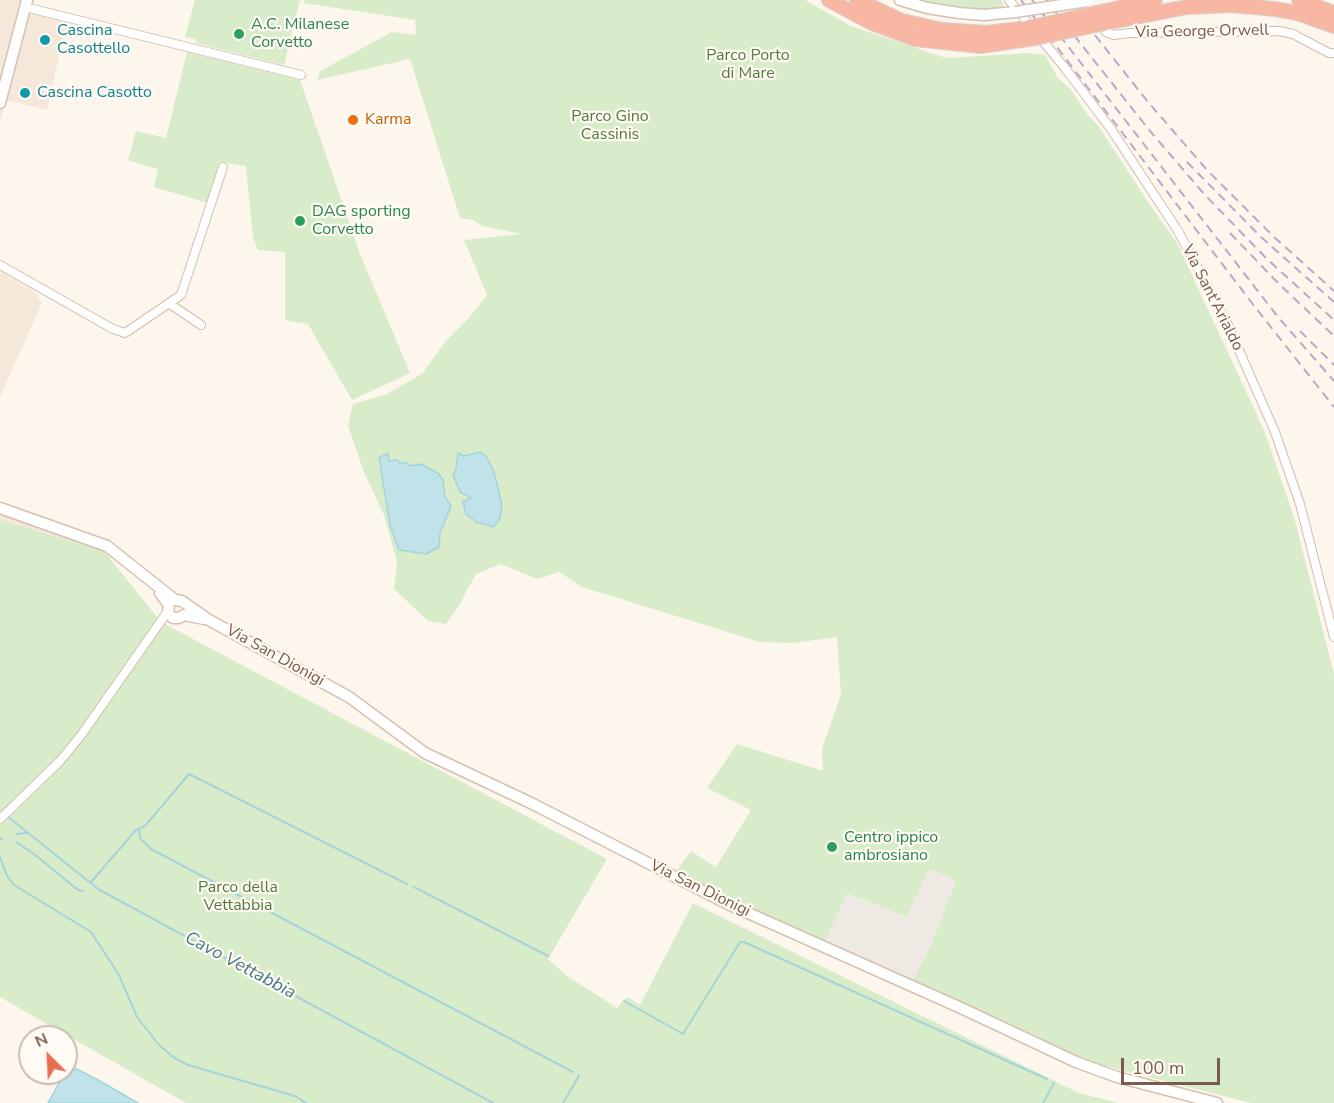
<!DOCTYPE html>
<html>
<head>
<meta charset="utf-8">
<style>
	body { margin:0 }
	#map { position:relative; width:1334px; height:1103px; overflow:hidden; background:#fdf6ec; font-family:"Nunito Sans",sans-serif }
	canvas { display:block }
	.north { position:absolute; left:18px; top:1025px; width:60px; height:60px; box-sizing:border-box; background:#fffaf3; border:2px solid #cabbb1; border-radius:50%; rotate:336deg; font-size:16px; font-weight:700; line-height:24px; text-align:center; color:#7a5c4d }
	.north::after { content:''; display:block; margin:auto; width:21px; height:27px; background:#e76f51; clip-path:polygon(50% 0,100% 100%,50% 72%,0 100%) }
	.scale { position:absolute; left:1121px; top:1058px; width:99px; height:27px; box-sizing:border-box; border:3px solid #7a5c4d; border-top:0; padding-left:8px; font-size:18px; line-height:21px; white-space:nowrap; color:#7a5c4d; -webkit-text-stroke:4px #fffaf3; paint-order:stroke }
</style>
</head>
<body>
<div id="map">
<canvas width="1334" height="1103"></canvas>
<div class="north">N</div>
<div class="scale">100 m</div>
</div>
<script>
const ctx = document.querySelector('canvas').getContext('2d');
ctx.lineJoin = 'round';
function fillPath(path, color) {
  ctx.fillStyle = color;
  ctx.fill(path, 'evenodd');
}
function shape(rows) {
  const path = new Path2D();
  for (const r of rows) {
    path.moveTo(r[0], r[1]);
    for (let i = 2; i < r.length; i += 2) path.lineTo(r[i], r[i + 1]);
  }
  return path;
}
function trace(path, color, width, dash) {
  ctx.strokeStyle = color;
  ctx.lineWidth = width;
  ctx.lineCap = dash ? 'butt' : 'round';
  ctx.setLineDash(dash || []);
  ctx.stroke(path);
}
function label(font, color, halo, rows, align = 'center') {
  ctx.font = font + ' "Nunito Sans",sans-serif';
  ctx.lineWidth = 4.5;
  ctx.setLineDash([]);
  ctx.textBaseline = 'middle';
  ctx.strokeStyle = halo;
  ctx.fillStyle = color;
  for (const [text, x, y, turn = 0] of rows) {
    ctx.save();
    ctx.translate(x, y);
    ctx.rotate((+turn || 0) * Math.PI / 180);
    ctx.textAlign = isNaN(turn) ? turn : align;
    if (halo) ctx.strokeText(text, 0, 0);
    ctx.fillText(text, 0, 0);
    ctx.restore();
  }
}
fillPath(shape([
	[0,0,31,0,28,12,67,22,47,110,6,100,0,122],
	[0,272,35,292,42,303,0,397],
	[0,511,80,539,72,564,0,540]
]), '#f5e8da');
fillPath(shape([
	[928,869,956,881,931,945,913,980,825,942,847,893,905,917]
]), '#efe9e4');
fillPath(shape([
	[195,0,300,0,284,65,196,43,195,39,185,37],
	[305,0,805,0,851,26,946,58,1030,53,1045,55,1058,78,1071,90,1088,115,1099,127,1148,202,1177,243,1264,430,1294,517,1334,674,1334,1103,1251,1103,1074,1058,1037,1036,913,980,931,945,956,881,929,869,906,917,847,893,825,942,674,875,691,851,716,867,751,810,707,788,737,744,823,771,822,748,841,695,837,637,793,643,760,642,582,587,559,572,537,579,501,564,476,574,458,607,446,624,428,621,394,589,397,562,384,515,364,472,348,426,353,404,387,394,423,373,444,343,469,318,487,295,464,240,522,234,482,226,474,220,460,218,410,59,317,80,320,71,392,32,416,35,415,20,304,3],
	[909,0,1001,0,1004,5,1000,9,976,11],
	[187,52,300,80,360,254,410,373,352,400,308,324,285,320,285,252,258,250,253,238,246,166,220,162,208,203,154,187,158,169,128,160,136,131,166,138],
	[0,520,104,551,161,622,607,859,548,959,567,976,617,1008,627,997,640,1005,693,903,1079,1093,1119,1103,186,1103,0,997]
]), '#d8ecc9');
const water = shape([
	[480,452,486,456,494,472,502,505,500,519,493,527,476,522,466,514,463,502,471,498,460,492,453,475,456,469,458,453,464,456,480,452],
	[388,453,389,461,398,460,400,464,406,462,410,466,421,464,439,474,443,480,445,497,451,506,440,533,439,547,426,554,399,550,390,525,379,458,388,453],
	[69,1065,100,1081,138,1103,48,1103,69,1065]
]);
fillPath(water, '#bfe3e8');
trace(water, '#a5d3da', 1.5);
trace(shape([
	[7,816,98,889,493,1103],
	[139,829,140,838,151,849,573,1072],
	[17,834,26,833],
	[0,838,2,839],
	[16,842,34,854,78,890,83,891],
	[0,857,7,876,14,885,91,932,119,975,137,1017,159,1045,173,1057,188,1065,295,1096,306,1103],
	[91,882,136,830,145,826,189,774,407,884],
	[414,887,548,956],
	[624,1001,683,1034,740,942,744,942,1047,1079],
	[563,1103,579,1076,578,1075],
	[1043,1103,1054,1083]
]), '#a5d3da', 2);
const street = shape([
	[1009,0,1065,68,1111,129,1178,231,1227,323,1275,432,1300,504,1334,637],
	[1082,0,1106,32,1114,35,1130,33,1279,31,1293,34,1329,53,1334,53],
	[25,7,301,75],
	[0,265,113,329,125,333,181,295,223,167],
	[170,304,201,325],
	[0,819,60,761,82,734,168,611]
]);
const secondary = shape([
	[900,0,927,8,959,13,984,15,1015,12],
	[0,103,27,0],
	[0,508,107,546,175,600,182,601,209,620,349,697,425,753,533,804,728,904,961,1008,1076,1062,1117,1077,1217,1103],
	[160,593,169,605,168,613,173,618,179,618,184,615,204,619]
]);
const highway = shape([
	[829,0,872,23,915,39,981,46,1035,38],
	[857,0,902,21,943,30,987,33,1028,28],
	[1299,0,1334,13],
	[1097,13,1155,0],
	[1105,23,1187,7,1232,5,1275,9,1297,13,1334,26]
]);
trace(street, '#d1beb0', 10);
trace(secondary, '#d6c0b0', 13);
trace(highway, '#dad1cd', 16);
trace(street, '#fff', 8);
trace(secondary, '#fff', 10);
trace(highway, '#f7b7a3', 14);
trace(shape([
	[1021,0,1255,307,1334,407],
	[1032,0,1278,317,1334,381],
	[1046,0,1150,131,1205,195,1267,259,1334,320],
	[1067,0,1148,102,1207,170,1273,236,1334,291],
	[1187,162,1261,237,1334,302],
	[1230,233,1278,283,1334,336],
	[1300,331,1334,365]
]), '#b9a8c9', 2, [9, 6]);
const secondaryBridge = shape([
	[1015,12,1088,1]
]);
const highwayBridge = shape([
	[1028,28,1097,13],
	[1035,38,1105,23]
]);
trace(secondaryBridge, '#d6c0b0', 13, []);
trace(highwayBridge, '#dad1cd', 16, []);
trace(secondaryBridge, '#fff', 10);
trace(highwayBridge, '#f7b7a3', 14);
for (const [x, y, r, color] of [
	[239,34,6,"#2e9e5b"],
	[45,40,6,"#0f9aa8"],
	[25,93,6,"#0f9aa8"],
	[353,120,6,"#e8710a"],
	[300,221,6,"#2e9e5b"],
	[832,847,6,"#2e9e5b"]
]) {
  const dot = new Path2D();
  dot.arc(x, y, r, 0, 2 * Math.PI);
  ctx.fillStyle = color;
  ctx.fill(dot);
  trace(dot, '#fffaf3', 2);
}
label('16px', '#27864d', '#fffaf3', [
	["A.C. Milanese",251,25],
	["Corvetto",251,43],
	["DAG sporting",312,212],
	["Corvetto",312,230],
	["Centro ippico",844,838],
	["ambrosiano",844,856]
], 'left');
label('16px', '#0d838f', '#fffaf3', [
	["Cascina",57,31],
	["Casottello",57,49],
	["Cascina Casotto",37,93]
], 'left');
label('16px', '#7a5c4d', '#fffaf3', [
	["Via George Orwell",1202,32,-1],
	["Via Sant'Arialdo",1212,298,63],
	["Via San Dionigi",275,656,29],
	["Via San Dionigi",700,889,26]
]);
label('16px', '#537a41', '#fffaf3', [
	["Parco Porto",748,56],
	["di Mare",748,74],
	["Parco Gino",610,117],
	["Cassinis",610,135],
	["Parco della",238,888],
	["Vettabbia",238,906]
]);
label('16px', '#c56008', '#fffaf3', [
	["Karma",365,120]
], 'left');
label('italic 18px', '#437c86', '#fffaf3', [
	["Cavo Vettabbia",240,966,28]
]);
</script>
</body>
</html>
